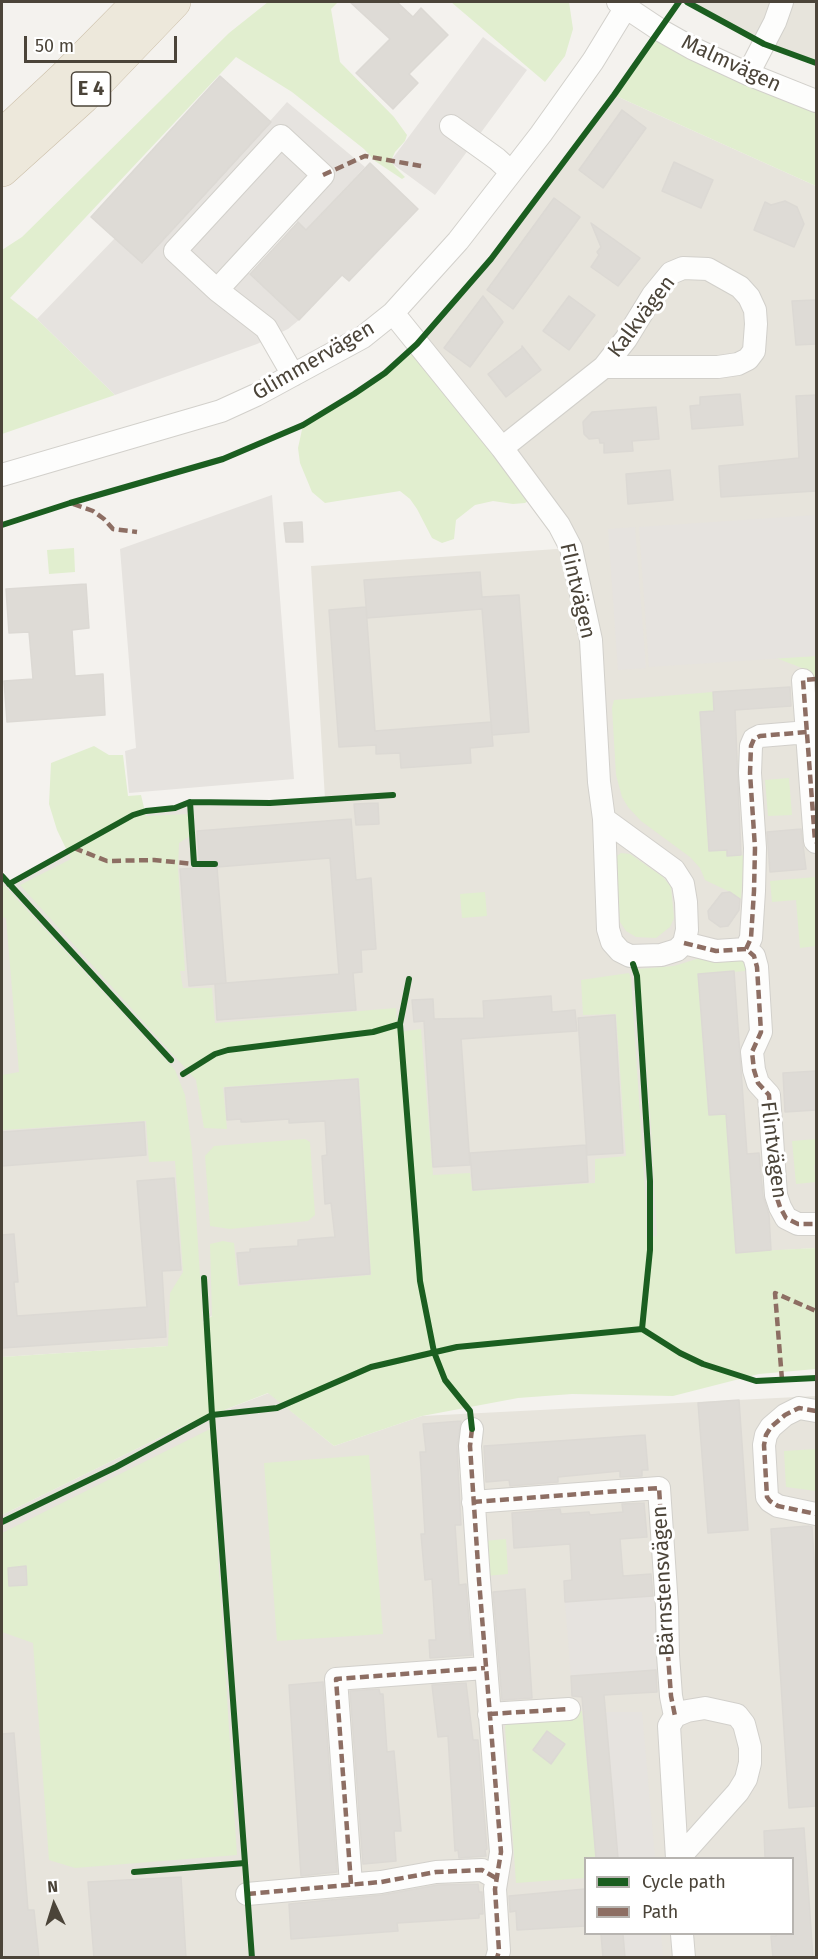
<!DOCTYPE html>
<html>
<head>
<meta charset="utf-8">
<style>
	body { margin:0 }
	#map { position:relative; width:818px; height:1959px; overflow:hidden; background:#f4f2ee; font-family:"Fira Sans",sans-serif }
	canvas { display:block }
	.frame { position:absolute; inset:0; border:3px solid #4b4439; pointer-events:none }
	.legend { position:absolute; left:584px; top:1857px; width:210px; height:78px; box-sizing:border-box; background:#fff; border:2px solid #b7b4b0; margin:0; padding:8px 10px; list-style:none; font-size:18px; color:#4b4439 }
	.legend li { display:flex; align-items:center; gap:12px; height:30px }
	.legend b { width:30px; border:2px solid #b7b4b0 }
	.north { position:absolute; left:24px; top:1875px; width:60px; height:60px; -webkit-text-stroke:4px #fff; paint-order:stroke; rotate:356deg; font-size:16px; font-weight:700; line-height:24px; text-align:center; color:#4b4439 }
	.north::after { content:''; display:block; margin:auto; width:21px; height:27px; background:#4b4439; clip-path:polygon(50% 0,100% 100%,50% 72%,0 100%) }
	.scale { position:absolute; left:24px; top:36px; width:153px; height:27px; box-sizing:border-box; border:3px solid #4b4439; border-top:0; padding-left:8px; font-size:18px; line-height:21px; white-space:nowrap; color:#4b4439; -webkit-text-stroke:4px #fff; paint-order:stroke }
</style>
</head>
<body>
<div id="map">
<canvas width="818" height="1959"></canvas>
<div class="frame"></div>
<ul class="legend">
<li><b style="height:8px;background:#1b5e20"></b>Cycle path</li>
<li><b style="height:8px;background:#8d6e63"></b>Path</li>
</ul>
<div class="north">N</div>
<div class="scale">50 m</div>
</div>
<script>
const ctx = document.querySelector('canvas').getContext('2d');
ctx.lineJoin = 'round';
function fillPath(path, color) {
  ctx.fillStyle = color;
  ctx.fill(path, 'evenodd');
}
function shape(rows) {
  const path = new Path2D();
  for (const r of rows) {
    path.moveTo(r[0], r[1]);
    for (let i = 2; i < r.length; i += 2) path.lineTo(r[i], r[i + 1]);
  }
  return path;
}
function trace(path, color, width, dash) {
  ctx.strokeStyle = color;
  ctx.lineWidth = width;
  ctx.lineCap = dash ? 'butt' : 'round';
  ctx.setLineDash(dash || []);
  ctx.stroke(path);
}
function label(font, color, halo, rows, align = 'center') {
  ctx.font = font + ' "Fira Sans",sans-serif';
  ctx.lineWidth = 6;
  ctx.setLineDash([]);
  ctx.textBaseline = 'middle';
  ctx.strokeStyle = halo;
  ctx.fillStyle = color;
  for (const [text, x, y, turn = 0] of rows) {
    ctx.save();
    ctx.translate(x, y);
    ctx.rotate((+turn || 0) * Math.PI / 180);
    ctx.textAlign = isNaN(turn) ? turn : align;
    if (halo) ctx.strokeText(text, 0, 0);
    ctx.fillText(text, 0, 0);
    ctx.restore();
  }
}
fillPath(shape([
	[687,2,816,2,816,63,764,44],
	[614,95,816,186,816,1248,736,1253,627,1243,245,1292,169,1346,2,1357,2,876,9,884,133,815,146,811,175,808,190,802,270,803,325,799,311,566,571,548,417,344,491,259],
	[269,1393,334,1446,422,1416,816,1396,816,1957,2,1958,2,1515,183,1426],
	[586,1858,792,1858,792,1934,586,1934]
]), '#e7e4dc');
fillPath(shape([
	[268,2,338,2,331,9,340,62,394,117,407,135,405,141,395,152,391,161,395,167,405,177,402,179,375,161,364,149,292,92,236,57,10,298,37,319,115,395,2,434,2,250,22,237,229,33],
	[451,2,569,2,573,29,565,56,545,82],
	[660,30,816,101,816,186,614,95],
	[417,344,537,495,525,503,513,504,493,501,475,505,456,520,454,539,442,543,432,538,417,509,410,499,400,491,325,503,312,492,300,463,298,448,303,425,354,394,385,373],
	[74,548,75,572,49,574,47,550],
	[816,656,816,700,813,700,809,674,802,668,776,658],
	[713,692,714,711,700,712,709,850,727,850,727,856,744,855,741,899,730,892,705,880,700,868,690,857,641,821,628,807,622,797,616,775,612,708,614,700],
	[94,746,109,755,123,755,128,796,141,795,146,816,188,814,190,836,179,843,178,868,185,971,180,971,183,988,212,988,215,1023,396,1008,398,1032,421,1029,433,1175,470,1173,472,1191,595,1183,595,1159,626,1156,616,1014,583,1015,581,980,629,973,631,978,646,1206,646,1238,657,1236,650,1110,638,969,674,966,706,956,737,955,750,968,745,971,698,975,709,1115,726,1114,736,1252,816,1248,816,1369,759,1374,673,1396,572,1394,518,1398,422,1416,334,1446,268,1393,183,1426,2,1515,2,1357,168,1346,170,1293,183,1272,175,1161,149,1162,146,1121,2,1130,2,1075,19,1072,6,918,2,917,2,883,175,1070,185,1095,192,1150,203,1323,212,1316,210,1244,223,1241,234,1243,238,1286,371,1275,359,1078,223,1087,227,1129,204,1128,196,1080,20,885,71,859,57,830,49,804,51,763],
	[789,778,792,815,768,816,765,780],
	[621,853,630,854,663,877,671,887,674,918,670,927,656,938,636,937,626,931,620,922,616,861,617,856],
	[816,877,816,946,800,948,796,900,772,902,770,881],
	[485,892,487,916,462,918,460,894],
	[305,1139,310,1142,315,1215,308,1221,230,1229,210,1226,205,1156,214,1146],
	[816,1139,816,1165,814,1165,816,1182,796,1184,792,1141],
	[210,1429,237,1855,75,1868,49,1860,33,1643,2,1632,2,1533],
	[816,1449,816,1491,786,1487,784,1451],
	[369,1455,383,1634,277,1641,264,1463],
	[506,1539,508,1574,486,1576,484,1541],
	[582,1711,596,1858,586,1858,585,1878,516,1883,505,1727,507,1723,553,1713]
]), '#e1eecf');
fillPath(shape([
	[483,37,527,70,435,195,390,162],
	[287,102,365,167,306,230,295,220,247,271,299,320,288,329,257,344,115,395,37,319,115,238,143,263],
	[272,495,294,779,129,793,125,751,136,748,120,549],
	[816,515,816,656,649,667,639,527],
	[635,527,646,668,618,670,608,529],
	[661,1595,659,1670,571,1676,565,1602],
	[606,1712,642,1712,655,1858,618,1858],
	[623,1934,661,1934,663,1957,625,1957]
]), '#e6e3df');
const building = shape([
	[350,2,397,2,413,17,421,8,448,35,409,74,418,83,393,109,356,73,390,39,350,2],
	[220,76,271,122,142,263,91,217,220,76],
	[622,110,646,128,603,188,579,170,622,110],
	[674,162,713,180,701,208,662,191,674,162],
	[370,163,418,209,349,281,342,275,299,320,250,274,298,222,306,230,370,163],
	[554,198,580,217,513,309,487,290,554,198],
	[785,201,797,207,804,224,794,247,754,230,765,202,771,205,785,201],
	[591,223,640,258,618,286,591,267,599,255,597,252,601,247,591,223],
	[483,296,503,322,470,367,444,348,483,296],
	[569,296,595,315,569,350,543,331,569,296],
	[816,300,816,344,796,345,792,301,816,300],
	[522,346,541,370,506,397,488,374,522,348,522,346],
	[740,394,743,425,692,429,690,406,700,405,700,397,740,394],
	[816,395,816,491,721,497,719,466,799,458,796,396,816,395],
	[656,407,659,439,632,441,633,451,604,453,604,443,600,443,599,438,589,439,584,434,583,422,592,412,656,407],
	[670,470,673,500,628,504,626,474,670,470],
	[302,522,303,542,286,542,284,523,302,522],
	[480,572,482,597,519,595,529,732,492,735,482,609,367,618,364,580,480,572],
	[86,584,89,628,72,630,75,676,103,674,105,715,7,722,4,681,33,679,29,632,9,633,6,589,86,584],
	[366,607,375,731,491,722,493,746,470,748,471,763,401,768,400,753,376,754,376,745,339,747,329,610,366,607],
	[790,687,791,706,735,710,741,855,727,856,727,850,709,851,700,712,714,711,713,692,790,687],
	[378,803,379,824,356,825,354,804,378,803],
	[351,819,356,880,371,878,376,949,361,950,362,972,353,973,356,1010,217,1020,215,984,226,983,189,986,180,869,200,868,197,831,351,819],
	[330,858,339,974,226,983,217,867,330,858],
	[801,829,806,869,770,872,767,832,801,829],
	[730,892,740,899,739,910,728,926,720,927,709,919,708,911,722,893,730,892],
	[734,971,747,1154,759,1153,763,1196,769,1215,771,1250,736,1253,726,1114,709,1115,698,974,734,971],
	[551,996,552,1012,575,1010,577,1031,461,1039,470,1165,433,1167,424,1021,414,1022,412,1000,433,999,434,1019,484,1018,483,1001,551,996],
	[615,1015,623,1153,587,1155,578,1018,615,1015],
	[816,1071,816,1110,785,1112,783,1073,816,1071],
	[358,1079,370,1274,240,1284,237,1253,250,1252,250,1249,298,1246,298,1240,335,1237,331,1203,325,1204,322,1156,327,1155,325,1121,289,1123,289,1119,246,1122,241,1122,241,1119,227,1120,225,1088,358,1079],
	[144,1122,146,1155,2,1166,2,1132,144,1122],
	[586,1145,588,1182,473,1190,470,1153,586,1145],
	[174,1178,181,1270,162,1271,166,1337,2,1348,2,1235,14,1234,18,1282,14,1282,17,1316,147,1307,137,1181,174,1178],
	[739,1400,748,1530,708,1533,698,1403,739,1400],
	[461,1421,457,1447,461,1525,455,1525,459,1585,466,1584,472,1655,430,1658,429,1640,436,1640,432,1579,425,1580,421,1534,425,1534,420,1452,426,1452,423,1424,461,1421],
	[645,1435,648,1470,642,1470,642,1476,620,1477,620,1471,558,1477,558,1482,510,1486,509,1480,486,1482,484,1446,645,1435],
	[644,1503,647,1537,620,1539,623,1576,651,1574,653,1596,565,1602,564,1581,572,1580,570,1544,514,1548,512,1513,560,1509,561,1514,589,1512,590,1515,623,1512,622,1504,644,1503],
	[808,1526,812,1527,816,1588,816,1806,789,1808,771,1529,808,1526],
	[26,1566,27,1585,9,1586,8,1568,26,1566],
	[525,1589,532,1698,502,1700,493,1592,525,1589],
	[656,1670,657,1692,604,1695,618,1858,596,1858,582,1697,572,1696,571,1676,656,1670],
	[323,1682,337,1872,301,1876,289,1685,323,1682],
	[466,1683,473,1740,478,1740,487,1849,485,1850,486,1856,459,1858,458,1850,455,1851,448,1736,438,1737,432,1685,466,1683],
	[379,1689,380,1694,383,1694,387,1752,394,1751,401,1831,394,1831,396,1861,363,1864,350,1691,379,1689],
	[547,1731,565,1744,551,1764,533,1750,547,1731],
	[14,1733,28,1910,34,1910,39,1958,5,1958,2,1925,2,1734,14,1733],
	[804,1828,813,1958,773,1958,771,1936,776,1936,776,1934,792,1934,792,1858,765,1857,764,1831,804,1828],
	[181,1877,186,1958,94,1958,88,1882,181,1877],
	[478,1884,479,1892,482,1892,483,1914,479,1914,479,1918,397,1923,398,1931,291,1939,289,1904,382,1895,438,1885,478,1884],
	[585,1889,585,1926,517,1930,516,1911,510,1912,509,1896,585,1889],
	[601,1934,623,1934,625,1958,603,1958,601,1934]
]);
fillPath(building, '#dedbd6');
trace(building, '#dcd9d4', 1.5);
const minor = shape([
	[618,2,660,30,692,48,748,74,816,101],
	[748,74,775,22,782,2],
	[451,126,497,159,510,171],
	[217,290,323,175,281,136,175,251,217,290,266,328,293,375],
	[393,313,502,448,559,525,571,548,591,640,599,782,604,819,674,870,683,884,686,902,687,930,684,943,677,950,661,955,630,956,620,951,612,942,608,929,604,819],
	[502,448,604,367,626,339,653,295,671,273,683,268,708,269,740,287,749,297,755,310,756,324,754,351,748,359,738,364,718,367,604,367],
	[2,475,221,411,256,395,363,337,393,313,458,241,541,134,593,61,626,7],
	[803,680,815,841,816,842],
	[684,943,716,951,746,949,754,956,757,967,761,1032,752,1052,754,1070,758,1083,769,1095,776,1195,780,1207,786,1218,798,1224,816,1224],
	[746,949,751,938,754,891,755,848,750,773,751,746,754,739,760,736,808,732],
	[816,1411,799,1408,785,1415,771,1427,766,1435,764,1445,767,1497,770,1501,778,1506,816,1514],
	[472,1429,470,1446,479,1580,501,1852,495,1889,499,1951,497,1958],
	[473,1502,659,1488,667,1607,668,1655,671,1696,675,1716],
	[489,1714,569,1709],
	[677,1858,669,1726,675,1716,687,1711,705,1708,737,1715,744,1724,750,1747,750,1763,746,1779,738,1792,679,1858],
	[351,1884,336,1679,485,1668],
	[247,1894,381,1882,436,1872,482,1870,496,1878],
	[682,1934,684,1958]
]);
const highway = shape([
	[2,136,64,78,139,2],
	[2,170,83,97,174,2]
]);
trace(minor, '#d2d0cb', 24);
trace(highway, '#ccbfa9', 34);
trace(minor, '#fdfdfc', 22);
trace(highway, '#ede8db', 33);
trace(shape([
	[323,175,365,156,421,166],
	[73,504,93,511,104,519,113,529,137,532],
	[816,679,803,680,815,841,816,842],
	[74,848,107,861,154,860,194,864],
	[684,943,716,951,746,949,754,956,757,967,761,1032,752,1052,754,1070,758,1083,769,1095,776,1195,780,1207,786,1218,798,1224,816,1224],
	[746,949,751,938,754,891,755,848,750,773,751,746,754,739,760,736,808,732],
	[782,1380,775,1293,816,1311],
	[816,1411,799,1408,785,1415,771,1427,766,1435,764,1445,767,1497,770,1501,778,1506,816,1514],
	[472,1429,470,1446,479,1580,501,1852,495,1889,499,1951,497,1958],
	[473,1502,659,1488,667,1607,668,1655,671,1696,675,1716],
	[489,1714,569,1709],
	[351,1884,336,1679,485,1668],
	[247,1894,381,1882,436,1872,482,1870,496,1878]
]), '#8d6e63', 4.5, [9, 4.5]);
trace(shape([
	[687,2,764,44,816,63],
	[2,525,70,503,223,459,303,425,354,394,385,373,417,344,491,259,614,95,679,2],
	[190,802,194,864,215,864],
	[2,876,171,1060],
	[9,884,133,815,146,811,175,808,190,802,270,803,393,795],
	[633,964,637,976,650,1181,650,1250,642,1329],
	[400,1024,420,1281,434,1352,445,1380,470,1411,472,1429],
	[183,1074,215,1054,228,1050,373,1032,400,1024,409,979],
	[204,1278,212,1415,252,1958],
	[2,1522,116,1467,212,1415,277,1408,371,1367,457,1347,642,1329,680,1353,703,1364,756,1381,816,1378],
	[134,1872,245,1863]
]), '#1b5e20', 6);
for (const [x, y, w] of [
	[91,89,39]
]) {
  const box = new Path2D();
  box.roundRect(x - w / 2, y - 17, w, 34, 4.5);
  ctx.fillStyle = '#fff';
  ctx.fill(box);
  trace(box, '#4b4439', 1.5);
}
label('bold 20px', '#4b4439', null, [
	["E 4",91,89]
]);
label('21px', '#4b4439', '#fff', [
	["Malmvägen",731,64,25],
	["Kalkvägen",642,317,-53],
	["Glimmervägen",314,361,-30],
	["Flintvägen",577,591,77],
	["Flintvägen",773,1150,83],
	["Bärnstensvägen",664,1581,-93]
]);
</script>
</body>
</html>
